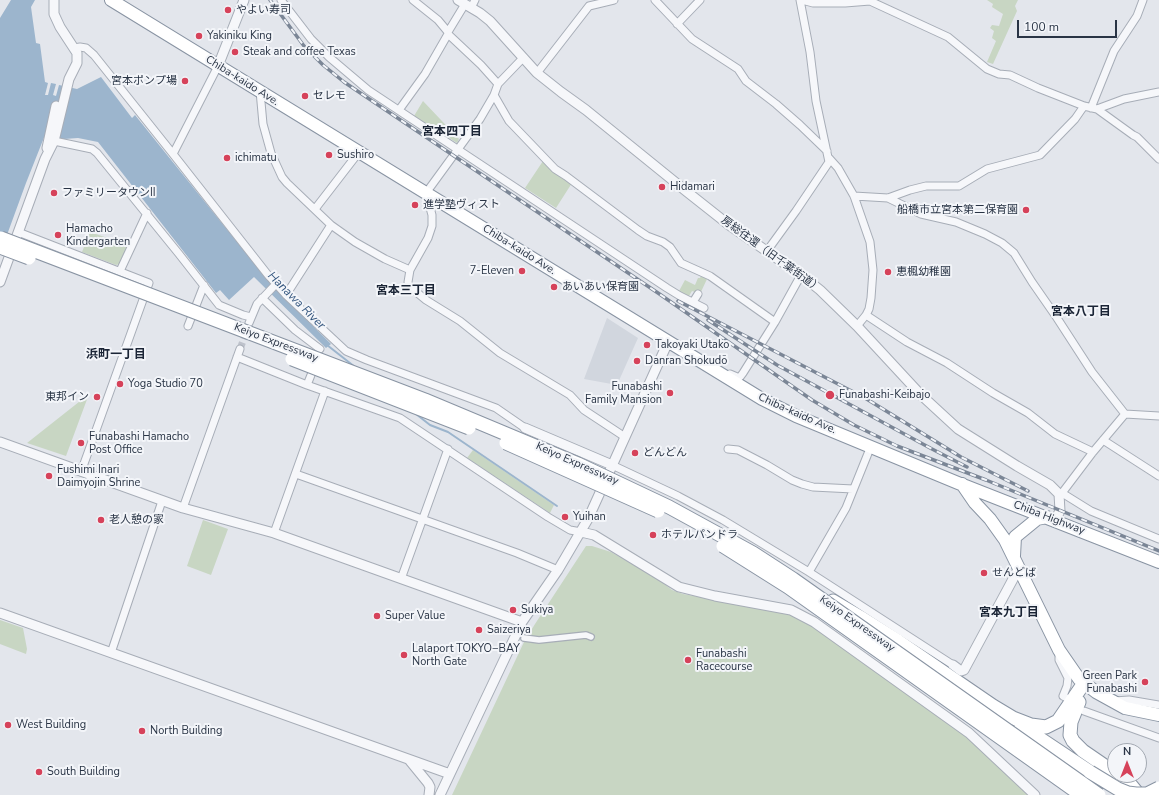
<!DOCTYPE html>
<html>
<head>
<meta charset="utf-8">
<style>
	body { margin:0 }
	#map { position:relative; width:1159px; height:795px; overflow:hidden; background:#e3e6ec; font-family:"Nunito Sans",sans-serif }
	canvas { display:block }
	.north { position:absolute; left:1107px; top:743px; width:40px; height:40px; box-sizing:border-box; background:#f3f5f9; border:1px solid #a2a8b1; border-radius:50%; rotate:0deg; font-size:11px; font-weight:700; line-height:16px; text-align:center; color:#293445 }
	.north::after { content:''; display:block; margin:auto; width:14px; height:18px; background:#d6425a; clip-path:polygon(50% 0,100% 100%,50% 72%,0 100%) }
	.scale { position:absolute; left:1017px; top:20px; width:100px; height:18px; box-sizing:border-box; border:2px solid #293445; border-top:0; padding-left:5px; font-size:12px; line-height:14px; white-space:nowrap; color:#293445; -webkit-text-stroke:3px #f3f5f9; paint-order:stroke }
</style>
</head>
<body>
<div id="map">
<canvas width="1159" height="795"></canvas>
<div class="north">N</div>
<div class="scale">100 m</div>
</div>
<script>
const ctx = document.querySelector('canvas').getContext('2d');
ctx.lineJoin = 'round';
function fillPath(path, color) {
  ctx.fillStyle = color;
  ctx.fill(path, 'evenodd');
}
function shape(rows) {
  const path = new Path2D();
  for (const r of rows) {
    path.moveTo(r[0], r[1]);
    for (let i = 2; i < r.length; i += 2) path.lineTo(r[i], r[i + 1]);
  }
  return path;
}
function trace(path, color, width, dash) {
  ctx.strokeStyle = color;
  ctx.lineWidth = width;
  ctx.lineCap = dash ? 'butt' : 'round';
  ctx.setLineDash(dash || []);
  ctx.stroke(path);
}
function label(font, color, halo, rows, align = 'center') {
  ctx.font = font + ' "Nunito Sans","Noto Sans JP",sans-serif';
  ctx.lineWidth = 4;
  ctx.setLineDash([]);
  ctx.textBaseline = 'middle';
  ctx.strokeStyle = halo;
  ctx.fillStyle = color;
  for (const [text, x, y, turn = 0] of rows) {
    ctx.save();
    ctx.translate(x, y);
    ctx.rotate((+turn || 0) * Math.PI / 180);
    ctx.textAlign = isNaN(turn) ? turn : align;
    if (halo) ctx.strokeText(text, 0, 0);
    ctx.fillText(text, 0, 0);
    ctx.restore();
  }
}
fillPath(shape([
	[607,318,638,338,617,385,584,379]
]), '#d1d6de');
fillPath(shape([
	[987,0,1018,0,1015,6,1017,11,993,64,987,62,996,41,992,38,994,31,990,28,992,25,999,26,1003,14,992,7,993,4],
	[423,101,459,139,457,143,414,116],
	[543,161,572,183,556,208,525,188],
	[90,232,128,245,120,264,116,265,82,252],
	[701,276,707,279,700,294,692,291,689,296,679,291,685,280,695,285,698,278,700,278],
	[89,394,66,456,27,443],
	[473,450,554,505,550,513,467,458],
	[203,520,228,529,211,575,187,566],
	[586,546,592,546,611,552,658,579,672,590,683,594,780,611,806,621,886,679,956,727,1031,795,452,795,524,642,535,624],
	[0,620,23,628,27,649,26,654,0,644]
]), '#c8d6c3');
fillPath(shape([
	[11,0,35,0,31,7,36,43,40,44,45,82,48,83,45,95,48,95,51,83,56,84,53,95,56,96,59,85,77,89,101,77,132,118,135,115,270,283,331,344,326,348,254,277,229,300,220,290,216,293,98,142,78,138,64,139,45,135,26,183,0,254,0,18]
]), '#9cb5cd');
trace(shape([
	[327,345,355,367],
	[416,414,430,425,448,432,557,506]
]), '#9cb5cd', 2);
trace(shape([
	[240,349,247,330]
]), '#bec2cb', 7, [7, 3.5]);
const pedestrian = shape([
	[524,638,539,640,586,635,591,637]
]);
const minor = shape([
	[281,0,311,39,329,57,368,90,667,288,680,296,704,308],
	[655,0,692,39,738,69,746,81,776,104,800,125,827,151],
	[802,0,813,3,845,3,870,1,948,37,987,69,999,74,1010,75,1038,88,1084,106,1097,109,1133,135,1137,137,1159,159],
	[471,8,475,0],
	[677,24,700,0],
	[448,32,465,4],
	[448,34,481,65,498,84],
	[74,48,80,47,86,48,94,55,173,154,268,275,286,295,346,351,367,360,496,408,525,428],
	[523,58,498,84,494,95,480,119,426,193,432,215,432,226,428,238,410,270,408,282,409,286,426,300,460,321,500,353,570,395,584,410,625,437],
	[537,73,589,6,614,0],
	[260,91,263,124,271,153,282,177,287,183,331,225,355,242,385,259,410,270],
	[494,95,509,121,555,169,566,176,638,230,647,236,663,242,670,247,681,263,710,276,775,322],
	[1091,108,1114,51,1137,16,1143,0],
	[1097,109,1124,99,1159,92],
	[399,110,425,74,448,34,448,32,438,20,413,0],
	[54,141,92,149,97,153,179,254,219,305,243,315,251,317],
	[173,154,218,66],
	[829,158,838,168,854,196,870,242,873,270,871,298,869,309,866,315,857,326],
	[854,196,888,198,910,190,926,186,959,186,987,169,1040,155,1075,119,1084,106],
	[888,198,921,214,956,222,985,234,1002,243,1014,253,1032,282,1057,318,1092,372,1125,414],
	[315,209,359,152],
	[18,232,149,283,81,472],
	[767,251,796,211,829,162,816,101,810,52,800,0],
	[120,271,147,213],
	[286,295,331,225],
	[262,298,295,330,320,349],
	[693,302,698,294],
	[866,315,907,342,947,363,993,393,1028,413,1055,434,1093,452],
	[249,323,257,304,276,284],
	[188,326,204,285],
	[237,357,307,385,400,418,548,517,570,530,581,532],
	[730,374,737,377,740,377,743,373,775,322,801,275],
	[307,385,311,375],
	[1103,440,1159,476],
	[728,449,738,450,767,465,792,480,802,484,813,487,853,489],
	[612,465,678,496,723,520,809,572,953,665],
	[296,474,517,553,558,570],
	[1062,493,1091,511,1159,539],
	[1059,494,1062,493,1093,452,1125,414,1159,416],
	[183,508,240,349],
	[274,533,325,391],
	[809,572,846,508,871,446],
	[401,579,448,449],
	[111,653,162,501],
	[1059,653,1059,660,1068,678,1067,686,1063,696,1065,697],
	[1114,701,1129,700,1159,705],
	[1084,711,1159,738]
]);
const tertiary = shape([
	[458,0,480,13,490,21,537,73,561,92,586,110,686,191,729,225,801,275,820,290,857,326,920,394,958,429,1017,466,1050,485,1059,494,1060,511,1055,520],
	[218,66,244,0],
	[47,148,56,106],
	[0,282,45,159,54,141,69,79,77,63,77,53,60,27,54,14,54,0],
	[525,428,612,465],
	[0,442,183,508,274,533,522,622],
	[581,532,594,535,679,587,715,596,791,610,814,622,969,733,1035,795],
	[0,613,450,774],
	[953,665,961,671,964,670,1019,568],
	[410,761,428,783,430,787,429,795],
	[440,795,522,622,558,570,588,519,668,342]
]);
const trunk = shape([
	[111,0,762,399,796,416,958,483,1159,562],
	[962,484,975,503,990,519,1005,540,1059,650,1079,679,1096,692,1125,708,1159,715],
	[1014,556,1015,537,1037,519,1047,517]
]);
const motorway = shape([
	[833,601,860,617,898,641,993,706,1013,718,1031,725,1046,727,1058,721,1084,683],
	[1079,702,1071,722,1070,735,1073,741,1083,751,1115,773],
	[1021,726,1090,772],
	[1118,775,1130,784,1139,795]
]);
trace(pedestrian, '#a7adb7', 8);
trace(minor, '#a7adb7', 9);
trace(tertiary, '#a7adb7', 11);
trace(trunk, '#8994a3', 14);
trace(motorway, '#8994a3', 15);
trace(pedestrian, '#f6f7fa', 5.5);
trace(minor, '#f6f7fa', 7);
trace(tertiary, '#f6f7fa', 9);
trace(trunk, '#fff', 12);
trace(motorway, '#fff', 13);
const rail = shape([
	[270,0,304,46,323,65,344,82,658,293,812,400,854,425,897,446,986,480,1159,551],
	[678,301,865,398,961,457,1028,491],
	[708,320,777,365,932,449,967,467]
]);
trace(rail, '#7b8696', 3.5);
trace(rail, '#f3f5f9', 2, [6]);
const motorwayBridge = shape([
	[1,238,425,400,578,464,669,507,753,553,793,579,1099,795],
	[0,247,29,258],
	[292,359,469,428],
	[506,443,658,511],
	[723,546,788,587,1081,795],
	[1090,772,1118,789,1128,793,1136,794,1147,794,1159,788]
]);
trace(motorwayBridge, '#8994a3', 15, []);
trace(motorwayBridge, '#fff', 13);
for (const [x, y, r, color] of [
	[228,10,4,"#d6425a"],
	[199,36,4,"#d6425a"],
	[235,52,4,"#d6425a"],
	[185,81,4,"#d6425a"],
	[305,96,4,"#d6425a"],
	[329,155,4,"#d6425a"],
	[227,158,4,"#d6425a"],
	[662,187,4,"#d6425a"],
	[54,193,4,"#d6425a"],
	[415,205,4,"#d6425a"],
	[1026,210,4,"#d6425a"],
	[58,235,4,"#d6425a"],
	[522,271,4,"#d6425a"],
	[888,272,4,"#d6425a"],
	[554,287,4,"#d6425a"],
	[647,345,4,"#d6425a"],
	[637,361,4,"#d6425a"],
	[120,384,4,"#d6425a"],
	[670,393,4,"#d6425a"],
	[830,395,5,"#d6425a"],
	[97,397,4,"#d6425a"],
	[81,443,4,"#d6425a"],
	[635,453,4,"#d6425a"],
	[49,476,4,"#d6425a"],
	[565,517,4,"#d6425a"],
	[101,520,4,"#d6425a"],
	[653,535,4,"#d6425a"],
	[984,573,4,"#d6425a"],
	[513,610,4,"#d6425a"],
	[377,616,4,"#d6425a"],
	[479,630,4,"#d6425a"],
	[404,655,4,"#d6425a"],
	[688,660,4,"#d6425a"],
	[1145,682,4,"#d6425a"],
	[8,725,4,"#d6425a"],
	[142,731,4,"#d6425a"],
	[39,772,4,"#d6425a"]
]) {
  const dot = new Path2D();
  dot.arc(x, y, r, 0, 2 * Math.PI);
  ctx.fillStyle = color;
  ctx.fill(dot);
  trace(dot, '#f3f5f9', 1.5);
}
label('11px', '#293445', '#f3f5f9', [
	["やよい寿司",236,10],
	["Yakiniku King",207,36],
	["Steak and coffee Texas",243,52],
	["宮本ポンプ場",177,81,"right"],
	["セレモ",313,96],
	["Sushiro",337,155],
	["ichimatu",235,158],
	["Hidamari",670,187],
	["ファミリータウンII",62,193],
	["進学塾ヴィスト",423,205],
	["船橋市立宮本第二保育園",1018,210,"right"],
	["Hamacho",66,229],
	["Kindergarten",66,242],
	["7-Eleven",514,271,"right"],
	["恵楓幼稚園",896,272],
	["あいあい保育園",562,287],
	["Takoyaki Utako",655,345],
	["Danran Shokudō",645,361],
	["Yoga Studio 70",128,384],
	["Funabashi",662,387,"right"],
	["Family Mansion",662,400,"right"],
	["Funabashi-Keibajo",839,395],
	["東邦イン",89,397,"right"],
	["Funabashi Hamacho",89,437],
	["Post Office",89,450],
	["どんどん",643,453],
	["Fushimi Inari",57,470],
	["Daimyojin Shrine",57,483],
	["Yuihan",573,517],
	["老人憩の家",109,520],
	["ホテルパンドラ",661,535],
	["せんどば",992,573],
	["Sukiya",521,610],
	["Super Value",385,616],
	["Saizeriya",487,630],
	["Lalaport TOKYO−BAY",412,649],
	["North Gate",412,662],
	["Funabashi",696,654],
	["Racecourse",696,667],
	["Green Park",1137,676,"right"],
	["Funabashi",1137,689,"right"],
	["West Building",16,725],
	["North Building",150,731],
	["South Building",47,772]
], 'left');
label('11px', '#293445', '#f3f5f9', [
	["Chiba-kaido Ave.",242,81,32],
	["Chiba-kaido Ave.",519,250,32],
	["房総往還（旧千葉街道）",771,255,36],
	["Keiyo Expressway",276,343,21],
	["Chiba-kaido Ave.",797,414,24],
	["Keiyo Expressway",577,464,24],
	["Chiba Highway",1049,518,21],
	["Keiyo Expressway",857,624,35]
]);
label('bold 12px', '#1b2536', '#f3f5f9', [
	["宮本四丁目",452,132],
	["宮本三丁目",406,291],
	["宮本八丁目",1081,312],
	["浜町一丁目",116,355],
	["宮本九丁目",1009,613]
]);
label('italic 12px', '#31537c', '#f3f5f9', [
	["Hanawa River",296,301,45]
]);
</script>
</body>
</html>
